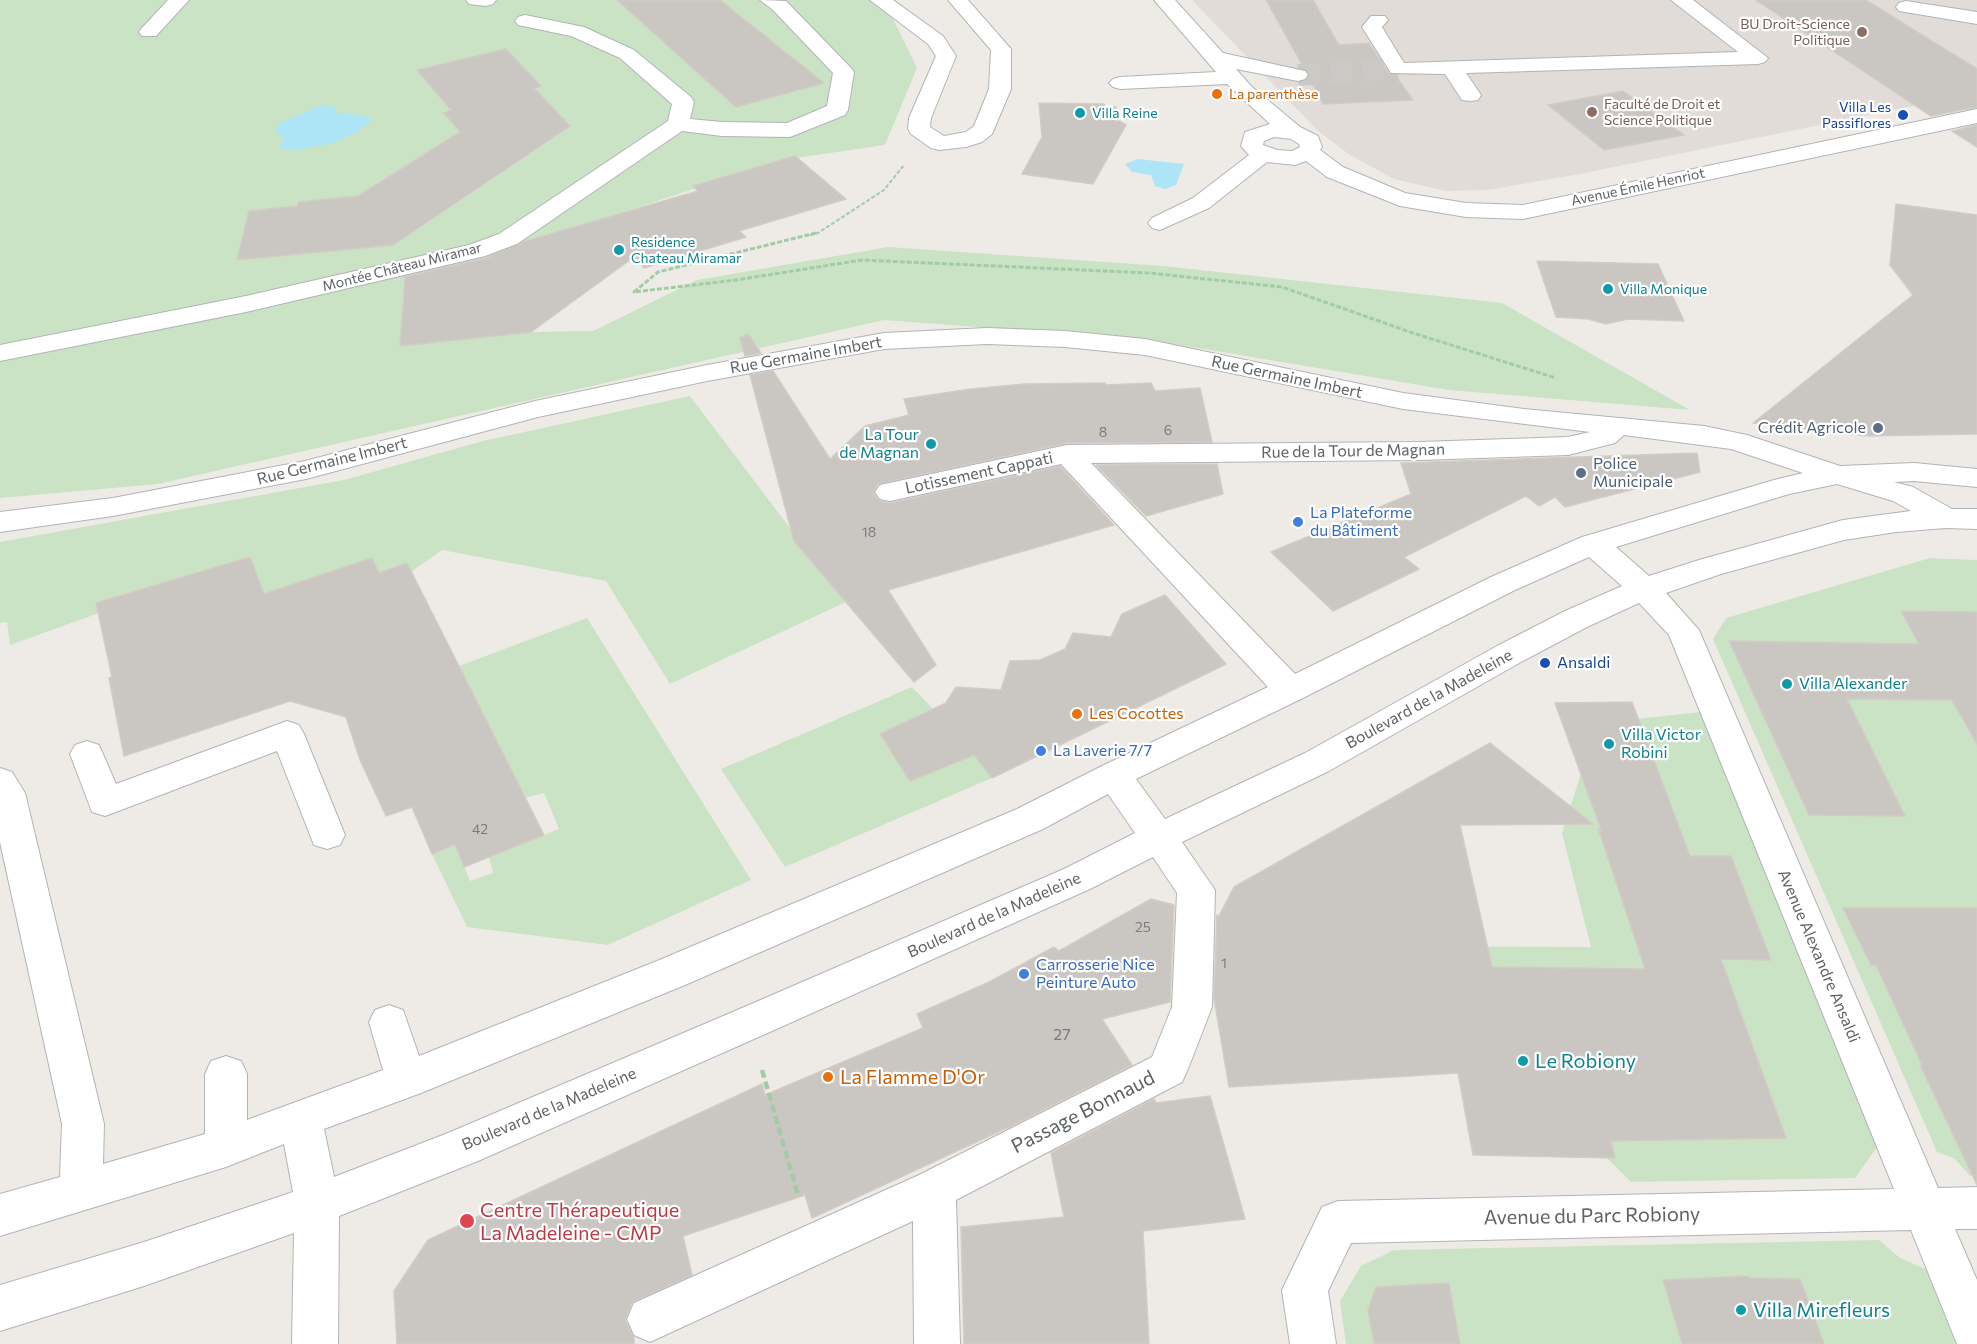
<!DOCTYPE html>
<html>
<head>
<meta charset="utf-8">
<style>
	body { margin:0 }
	canvas { display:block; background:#eeebe6 }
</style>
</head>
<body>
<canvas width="1977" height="1344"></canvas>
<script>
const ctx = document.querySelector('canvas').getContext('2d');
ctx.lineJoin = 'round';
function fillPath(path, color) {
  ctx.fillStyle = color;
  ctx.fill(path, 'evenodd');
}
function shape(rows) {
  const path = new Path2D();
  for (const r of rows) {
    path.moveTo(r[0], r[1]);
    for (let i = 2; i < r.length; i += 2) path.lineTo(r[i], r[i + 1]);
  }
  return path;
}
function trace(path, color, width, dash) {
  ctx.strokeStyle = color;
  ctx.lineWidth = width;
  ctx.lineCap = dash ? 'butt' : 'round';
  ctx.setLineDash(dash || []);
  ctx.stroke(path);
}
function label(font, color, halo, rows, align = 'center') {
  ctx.font = font + ' Commissioner,sans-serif';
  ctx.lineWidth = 4.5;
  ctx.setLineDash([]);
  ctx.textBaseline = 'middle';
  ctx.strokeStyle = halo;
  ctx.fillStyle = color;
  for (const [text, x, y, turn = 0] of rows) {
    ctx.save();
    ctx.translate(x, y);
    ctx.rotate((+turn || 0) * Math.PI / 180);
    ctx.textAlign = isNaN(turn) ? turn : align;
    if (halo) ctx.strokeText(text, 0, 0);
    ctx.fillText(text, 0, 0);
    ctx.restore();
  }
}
fillPath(shape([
	[1192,0,1977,0,1977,93,1575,175,1487,190,1445,191,1394,179,1350,155,1318,131]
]), '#e1dcd7');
fillPath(shape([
	[0,0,884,0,917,68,885,145,782,160,405,284,400,346,531,332,593,331,697,280,888,247,1164,266,1502,303,1690,410,1449,390,1150,340,884,320,158,484,0,498],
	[690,396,846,602,670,684,606,581,442,550,357,610,234,641,219,570,10,645,7,622,0,623,0,542,344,480,483,441],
	[1930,558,1977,560,1977,1176,1970,1176,1954,1158,1937,1152,1713,639,1726,618],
	[587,618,751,880,608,945,467,927,432,854,455,844,470,881,493,873,489,857,559,829,544,793,525,798,459,666],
	[912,687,933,709,879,734,910,781,974,755,992,778,785,867,721,769],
	[1701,712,1877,1147,1855,1178,1631,1182,1393,946,1591,947,1562,833,1597,723],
	[1879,1240,1900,1258,1926,1269,1956,1344,1346,1344,1340,1301,1361,1266,1394,1250]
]), '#cbe3c5');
fillPath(shape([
	[328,105,333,106,337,113,361,115,373,120,357,132,334,143,302,149,282,149,279,145,284,139,275,130,278,124,319,106],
	[1138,159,1184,164,1176,185,1165,189,1155,186,1151,175,1132,172,1125,164]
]), '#ade5f7');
const building = shape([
	[617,0,720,0,824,83,736,107,617,0],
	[1266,0,1313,0,1339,45,1369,43,1389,74,1395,75,1413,100,1323,104,1309,78,1310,74,1304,68,1266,0],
	[1756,0,1866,0,1977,69,1977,107,1931,116,1756,0],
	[506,49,541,86,534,88,570,126,393,245,237,260,249,211,297,206,299,202,358,196,460,132,444,113,451,110,417,70,506,49],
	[1623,91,1684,135,1604,150,1548,105,1623,91],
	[1039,103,1104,104,1105,107,1116,107,1116,119,1126,125,1093,184,1022,174,1042,137,1039,103],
	[1977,125,1977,147,1952,131,1977,125],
	[795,156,846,199,739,231,746,237,644,268,634,257,531,332,400,346,405,277,486,258,526,241,698,191,693,186,795,156],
	[1896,204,1977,215,1977,434,1867,436,1753,423,1913,295,1890,265,1896,204],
	[1537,261,1658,264,1684,321,1628,319,1606,324,1588,319,1556,317,1537,261],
	[748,334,761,353,745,356,740,338,748,334],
	[773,371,830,459,865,426,909,415,904,399,971,389,1024,384,1105,383,1106,385,1151,383,1155,391,1200,388,1212,442,1067,443,878,484,873,493,880,501,890,503,1060,466,1114,525,888,590,936,665,914,682,794,541,750,375,773,371],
	[1697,453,1700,472,1565,507,1555,497,1539,506,1526,496,1404,557,1419,569,1333,611,1271,552,1411,494,1401,463,1697,453],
	[1217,464,1223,494,1146,516,1096,465,1217,464],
	[250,557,264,594,372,558,379,573,407,563,544,835,464,867,455,844,432,854,412,807,386,816,360,760,346,717,290,701,124,756,109,678,112,677,96,603,250,557],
	[1165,595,1226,664,992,778,974,755,910,781,880,734,946,703,956,687,1001,690,1010,661,1040,660,1065,649,1073,633,1111,637,1122,614,1165,595],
	[1901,611,1977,612,1977,744,1952,700,1847,699,1905,816,1809,815,1729,641,1919,644,1901,611],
	[1632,702,1690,856,1731,856,1771,960,1721,959,1786,1138,1611,1141,1615,1158,1473,1155,1458,1073,1229,1087,1214,998,1217,915,1219,916,1234,887,1490,743,1593,824,1460,825,1492,967,1645,969,1598,828,1602,832,1555,703,1632,702],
	[1151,899,1174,905,1170,1002,1102,1019,1132,1065,1011,1126,812,1218,805,1195,683,1236,692,1275,632,1302,625,1320,634,1338,634,1344,397,1344,394,1291,428,1240,762,1084,765,1095,923,1028,917,1014,989,982,1054,947,1059,951,1151,899],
	[1843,908,1977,908,1977,1185,1920,1065,1922,1065,1876,965,1871,965,1843,908],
	[1210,1096,1245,1219,1143,1231,1149,1344,964,1344,961,1227,1064,1217,1051,1153,1154,1099,1156,1103,1210,1096],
	[1749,1276,1750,1278,1800,1279,1824,1344,1682,1344,1663,1280,1749,1276],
	[1449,1283,1460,1344,1374,1344,1368,1310,1376,1287,1449,1283]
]);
fillPath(building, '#cac6c2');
trace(building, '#d3ccc5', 1.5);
trace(shape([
	[1298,75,1398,69]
]), '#cac9c6', 22, [22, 10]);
const minor = shape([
	[168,0,189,0,156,36,142,36,139,32,142,28,168,0],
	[466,0,496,0,493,4,486,6,469,4,466,0],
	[760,0,786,1,851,68,854,72,848,110,845,115,790,137,722,136,682,131,517,244,485,256,246,312,0,361,0,345,246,296,469,245,499,234,668,121,672,104,620,58,571,36,518,25,515,21,518,17,525,15,584,27,634,50,691,97,694,102,690,119,722,122,787,123,827,106,833,73,772,9,760,0],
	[870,0,893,0,943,36,956,56,931,118,930,127,944,136,966,132,974,126,989,89,991,50,948,0,968,0,1011,49,1011,89,992,134,982,142,966,147,939,150,931,148,911,134,908,129,909,118,936,56,928,44,870,0],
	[1154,0,1175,0,1223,53,1305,71,1308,75,1305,79,1298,81,1236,69,1251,86,1300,127,1318,136,1322,147,1320,150,1343,167,1405,193,1466,203,1523,205,1977,109,1977,123,1523,219,1466,217,1400,206,1327,177,1306,161,1295,165,1267,162,1209,208,1160,230,1152,228,1148,223,1152,218,1193,198,1249,155,1241,146,1245,132,1270,124,1227,84,1120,89,1113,87,1109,83,1113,79,1120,77,1216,72,1154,0],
	[1274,137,1291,139,1299,144,1300,147,1292,151,1277,150,1263,145,1264,141,1274,137],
	[1671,0,1693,0,1768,58,1765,62,1758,64,1466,73,1481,95,1478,100,1470,101,1462,100,1445,74,1391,73,1362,27,1371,16,1385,16,1388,20,1382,27,1404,63,1738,52,1671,0],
	[1906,1,1977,12,1977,24,1899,11,1896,7,1899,3,1906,1],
	[987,328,1065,331,1145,339,1403,393,1524,409,1704,426,1747,435,1840,466,1914,463,1977,469,1977,487,1914,481,1894,482,1913,487,1952,509,1977,509,1977,529,1946,528,1896,532,1844,540,1721,574,1666,593,1699,630,1938,1188,1977,1187,1977,1229,1955,1229,1977,1280,1977,1344,1957,1344,1911,1230,1351,1243,1328,1291,1336,1344,1290,1344,1282,1290,1322,1207,1338,1201,1894,1189,1669,635,1639,603,1587,627,1521,662,1329,771,1182,842,1215,890,1212,1007,1188,1069,1182,1082,956,1200,960,1344,914,1344,913,1221,650,1342,634,1335,627,1319,634,1303,919,1175,1152,1057,1172,1007,1177,893,1153,857,1090,889,763,1035,478,1161,339,1216,338,1344,292,1344,294,1233,144,1286,0,1331,0,1285,144,1242,293,1192,284,1144,226,1167,0,1236,0,1194,60,1177,62,1124,0,842,0,768,12,772,25,793,104,1124,103,1164,205,1134,205,1074,211,1061,226,1056,241,1061,247,1074,247,1120,383,1070,369,1022,375,1010,389,1005,403,1010,419,1056,657,961,1017,809,1102,766,1268,687,1061,464,890,501,880,499,875,492,880,485,1067,445,1420,442,1568,437,1590,432,1403,409,1145,355,1065,347,987,344,884,349,707,381,538,417,306,479,113,516,0,532,0,512,113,498,305,461,535,401,707,365,884,333,987,328],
	[1624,435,1731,449,1803,473,1774,480,1582,537,1491,577,1295,674,1091,463,1420,460,1568,455,1615,443,1624,435],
	[1837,484,1893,501,1911,511,1843,520,1699,560,1649,576,1616,547,1789,494,1837,484],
	[1589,557,1622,586,1565,611,1497,646,1305,753,1165,819,1136,779,1303,698,1513,591,1589,557],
	[1108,794,1135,833,1064,869,735,1011,448,1133,334,1177,324,1129,421,1093,685,985,1043,829,1108,794],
	[287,721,299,725,304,734,345,835,340,845,327,849,314,845,277,751,105,816,92,812,70,754,75,745,87,741,99,745,116,784,287,721]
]);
trace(minor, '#b1b4b7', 2);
trace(shape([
	[810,235,818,233,884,190,904,165]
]), '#a3cba6', 2, [4, 2]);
trace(shape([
	[816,233,658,272,634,292,736,280,862,260,1149,273,1282,287,1413,333,1556,378]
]), '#a3cba6', 3, [5, 2]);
trace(shape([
	[762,1070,798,1195]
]), '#a3cba6', 4.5, [8, 4]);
fillPath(minor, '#fff');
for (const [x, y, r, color] of [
	[1862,32,6,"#8d6e63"],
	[1217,94,6,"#e8710a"],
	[1592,112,6,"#8d6e63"],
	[1080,113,6,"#0f9aa8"],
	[1903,115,6,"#1a4fb4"],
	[619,250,6,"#0f9aa8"],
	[1608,289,6,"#0f9aa8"],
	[1878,428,6,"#5c6f8a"],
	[931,444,6,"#0f9aa8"],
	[1581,473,6,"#5c6f8a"],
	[1298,522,6,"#3f7fe0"],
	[1545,663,6,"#1a4fb4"],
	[1787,684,6,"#0f9aa8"],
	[1077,714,6,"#e8710a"],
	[1609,744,6,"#0f9aa8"],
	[1041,751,6,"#3f7fe0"],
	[1024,974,6,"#3f7fe0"],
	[1523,1061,6,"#0f9aa8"],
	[828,1077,6,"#e8710a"],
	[467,1221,8,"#e0444e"],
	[1741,1310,6,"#0f9aa8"]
]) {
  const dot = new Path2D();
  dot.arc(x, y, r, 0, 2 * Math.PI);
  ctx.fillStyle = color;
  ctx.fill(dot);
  trace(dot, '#fff', 2);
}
label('14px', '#785e54', '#fff', [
	["BU Droit-Science",1850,24],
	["Politique",1850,40],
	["Faculté de Droit et",1604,104,"left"],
	["Science Politique",1604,120,"left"]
], 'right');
label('14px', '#c56008', '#fff', [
	["La parenthèse",1229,94]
], 'left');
label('14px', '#164399', '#fff', [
	["Villa Les",1891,107],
	["Passiflores",1891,123]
], 'right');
label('14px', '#0d838f', '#fff', [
	["Villa Reine",1092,113],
	["Residence",631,242],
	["Chateau Miramar",631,258],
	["Villa Monique",1620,289]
], 'left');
label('14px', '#5d6265', '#fff', [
	["Avenue Émile Henriot",1638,187,-12],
	["Montée Château Miramar",402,267,-14]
]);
label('14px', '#787b7c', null, [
	["6",1168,430],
	["8",1103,432],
	["18",869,532],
	["42",480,829],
	["25",1143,927],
	["1",1224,963]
]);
label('16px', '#5d6265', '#fff', [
	["Rue Germaine Imbert",806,355,-10],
	["Rue Germaine Imbert",1287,377,12],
	["Rue de la Tour de Magnan",1353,451,-1],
	["Rue Germaine Imbert",332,461,-14],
	["Lotissement Cappati",979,473,-12],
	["Boulevard de la Madeleine",1429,699,-29],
	["Boulevard de la Madeleine",994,915,-24],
	["Avenue Alexandre Ansaldi",1819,956,67],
	["Boulevard de la Madeleine",549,1109,-23]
]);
label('16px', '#4e5e75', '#fff', [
	["Crédit Agricole",1866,428],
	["Police",1593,464,"left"],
	["Municipale",1593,482,"left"]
], 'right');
label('16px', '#0d838f', '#fff', [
	["La Tour",919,435,"right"],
	["de Magnan",919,453,"right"],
	["Villa Alexander",1799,684],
	["Villa Victor",1621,735],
	["Robini",1621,753]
], 'left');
label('16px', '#366cbe', '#fff', [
	["La Plateforme",1310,513],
	["du Bâtiment",1310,531],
	["La Laverie 7/7",1053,751],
	["Carrosserie Nice",1036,965],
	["Peinture Auto",1036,983]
], 'left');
label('16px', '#164399', '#fff', [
	["Ansaldi",1557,663]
], 'left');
label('16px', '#c56008', '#fff', [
	["Les Cocottes",1089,714]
], 'left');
label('16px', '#787b7c', null, [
	["27",1062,1035]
]);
label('20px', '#0d838f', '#fff', [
	["Le Robiony",1535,1061],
	["Villa Mirefleurs",1753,1310]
], 'left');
label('20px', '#c56008', '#fff', [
	["La Flamme D'Or",840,1077]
], 'left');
label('20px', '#5d6265', '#fff', [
	["Passage Bonnaud",1083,1112,-27],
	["Avenue du Parc Robiony",1592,1216,-1]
]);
label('20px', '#be3a42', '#fff', [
	["Centre Thérapeutique",480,1210],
	["La Madeleine - CMP",480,1233]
], 'left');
</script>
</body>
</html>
